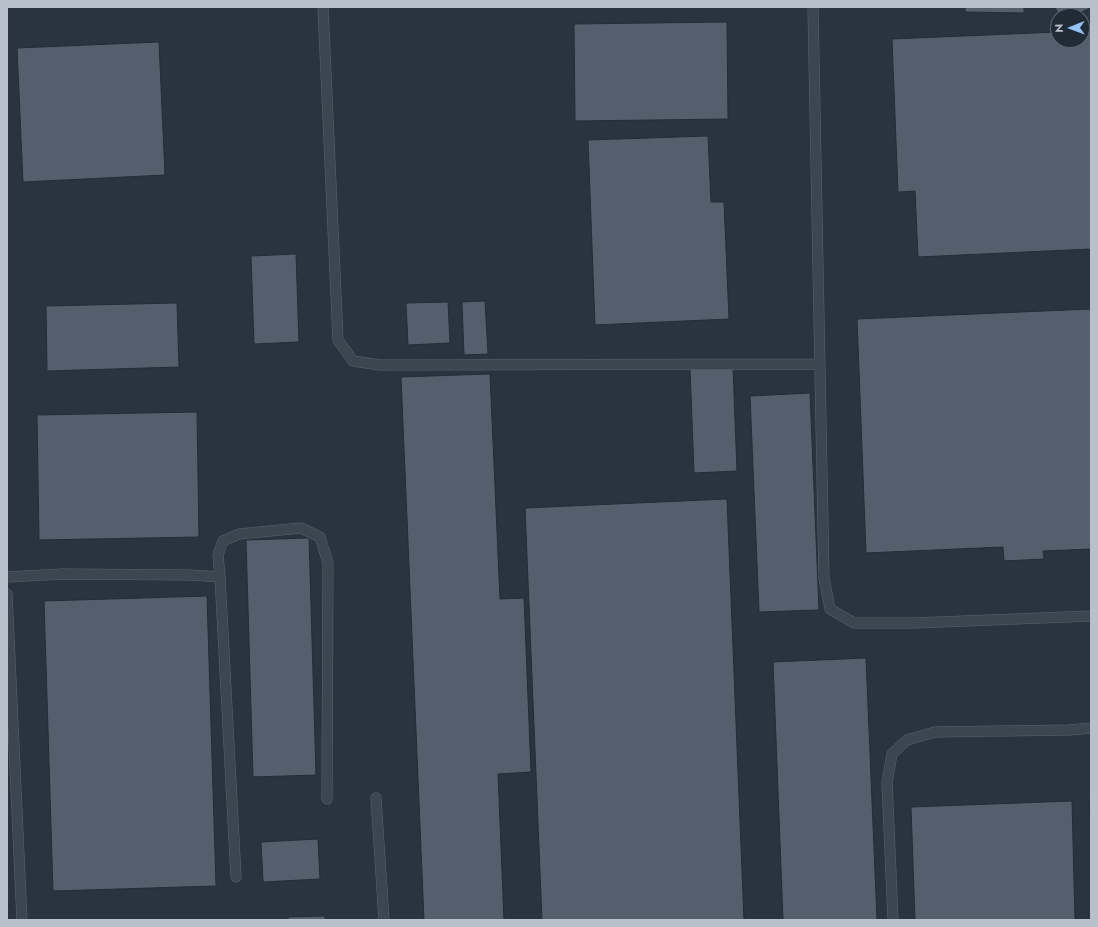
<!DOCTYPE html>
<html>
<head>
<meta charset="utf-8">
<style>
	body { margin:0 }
	#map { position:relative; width:1098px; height:927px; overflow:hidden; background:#283440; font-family:Jost,sans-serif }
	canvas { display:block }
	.frame { position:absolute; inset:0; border:8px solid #b8c1ca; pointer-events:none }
	.north { position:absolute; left:1050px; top:8px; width:40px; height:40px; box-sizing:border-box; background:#202b35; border:1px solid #5d6771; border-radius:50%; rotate:269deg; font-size:11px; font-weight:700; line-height:16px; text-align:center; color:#b8c1ca }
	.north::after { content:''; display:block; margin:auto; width:14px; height:18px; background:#95c0f3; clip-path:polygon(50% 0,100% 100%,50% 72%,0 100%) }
</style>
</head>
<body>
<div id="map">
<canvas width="1098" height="927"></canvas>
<div class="frame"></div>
<div class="north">N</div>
</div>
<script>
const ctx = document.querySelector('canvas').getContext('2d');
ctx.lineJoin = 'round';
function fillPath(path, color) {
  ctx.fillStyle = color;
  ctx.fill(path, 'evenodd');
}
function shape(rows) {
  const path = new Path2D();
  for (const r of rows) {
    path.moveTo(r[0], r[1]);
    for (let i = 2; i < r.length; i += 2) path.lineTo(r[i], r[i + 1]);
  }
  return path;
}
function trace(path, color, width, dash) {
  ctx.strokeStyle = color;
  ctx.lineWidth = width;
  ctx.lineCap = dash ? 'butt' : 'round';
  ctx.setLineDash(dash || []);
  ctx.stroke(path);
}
const building = shape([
	[965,7,1024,7,1024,13,965,12,965,7],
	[1055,7,1091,7,1091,8,1072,16,1059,16,1055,7],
	[727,22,728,119,575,121,574,24,727,22],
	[1091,30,1091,249,918,257,915,191,898,192,892,39,1058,32,1058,40,1082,40,1082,31,1091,30],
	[159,42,165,175,23,182,17,48,159,42],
	[708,136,711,202,724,202,729,319,595,325,588,140,708,136],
	[296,254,299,342,254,344,251,256,296,254],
	[485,301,488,354,464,355,462,302,485,301],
	[448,302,450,343,408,345,406,303,448,302],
	[177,303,179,367,47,371,46,306,177,303],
	[1091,309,1091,549,1043,551,1044,559,1004,561,1003,547,866,553,857,319,1091,309],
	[733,368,737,471,694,473,690,369,733,368],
	[490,374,500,599,524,598,531,772,498,774,504,920,424,920,401,377,490,374],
	[810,393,819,610,759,612,750,396,810,393],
	[197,412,199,537,39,540,37,415,197,412],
	[727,499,744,920,542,920,525,508,727,499],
	[309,538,316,775,253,777,246,540,309,538],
	[207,596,216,886,53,891,44,601,207,596],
	[866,658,877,920,783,920,773,662,866,658],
	[1089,797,1091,797,1091,830,1089,797],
	[1072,801,1075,920,915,920,911,807,1072,801],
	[318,839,320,879,263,882,261,842,318,839],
	[325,916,325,920,288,920,288,917,325,916]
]);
fillPath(building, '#535f6d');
trace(building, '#222d37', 1);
const service = shape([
	[323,7,338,340,353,361,380,365,819,364],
	[813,7,824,578,830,609,854,623,915,623,1091,616],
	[7,577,63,574,190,575,220,577,236,877],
	[220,577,218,555,223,541,239,534,301,528,320,537,328,563,327,799],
	[7,594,22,920],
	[376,798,384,920],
	[893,920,887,782,892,754,907,740,935,732,1069,730,1091,728]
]);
trace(service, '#59646d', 11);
trace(service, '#3c4650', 10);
</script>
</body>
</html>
